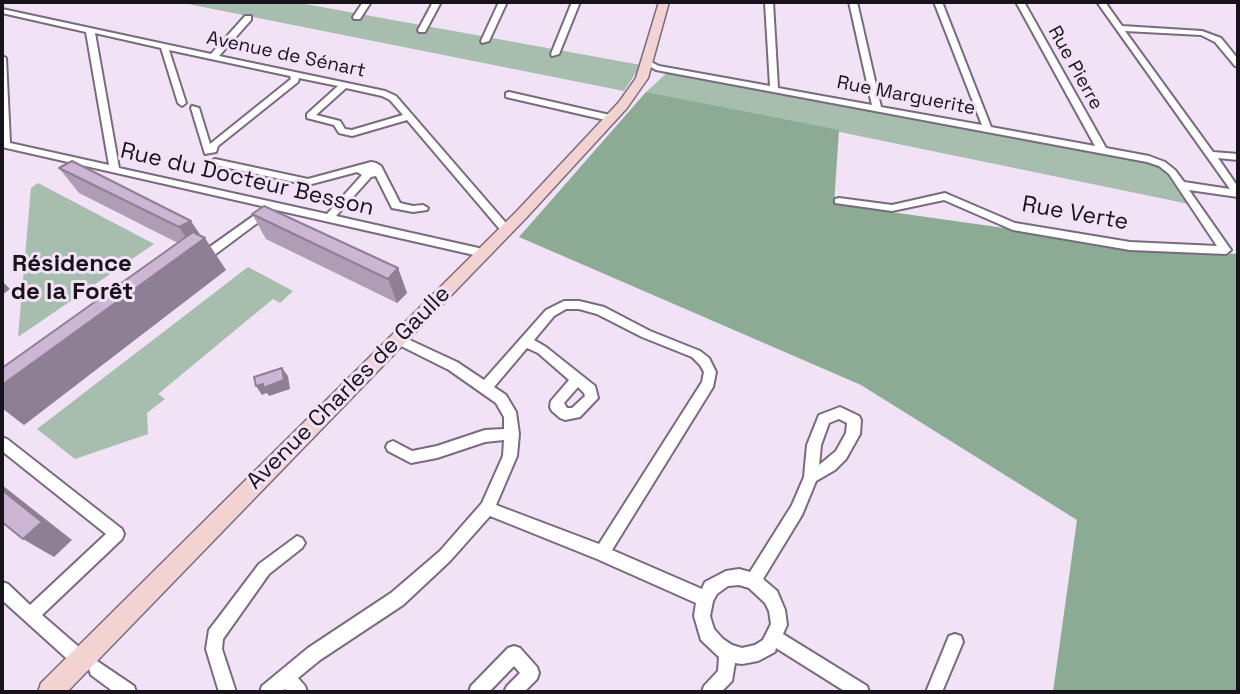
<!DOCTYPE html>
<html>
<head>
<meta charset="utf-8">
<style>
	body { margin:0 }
	#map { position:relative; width:1240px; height:694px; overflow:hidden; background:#f1e2f6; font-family:"Space Grotesk",sans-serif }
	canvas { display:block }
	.frame { position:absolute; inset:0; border:4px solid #18131a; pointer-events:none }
</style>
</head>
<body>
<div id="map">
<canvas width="1240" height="694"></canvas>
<div class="frame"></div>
</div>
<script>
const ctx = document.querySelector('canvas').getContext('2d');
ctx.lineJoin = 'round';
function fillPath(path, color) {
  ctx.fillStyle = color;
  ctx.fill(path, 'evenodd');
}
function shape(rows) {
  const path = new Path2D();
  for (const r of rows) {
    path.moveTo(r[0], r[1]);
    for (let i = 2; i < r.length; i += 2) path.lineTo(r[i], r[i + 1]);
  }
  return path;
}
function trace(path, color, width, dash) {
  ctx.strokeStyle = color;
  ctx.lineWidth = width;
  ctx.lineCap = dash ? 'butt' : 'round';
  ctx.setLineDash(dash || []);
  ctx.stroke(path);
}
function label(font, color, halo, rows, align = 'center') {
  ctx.font = font + ' "Space Grotesk",sans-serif';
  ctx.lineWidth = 6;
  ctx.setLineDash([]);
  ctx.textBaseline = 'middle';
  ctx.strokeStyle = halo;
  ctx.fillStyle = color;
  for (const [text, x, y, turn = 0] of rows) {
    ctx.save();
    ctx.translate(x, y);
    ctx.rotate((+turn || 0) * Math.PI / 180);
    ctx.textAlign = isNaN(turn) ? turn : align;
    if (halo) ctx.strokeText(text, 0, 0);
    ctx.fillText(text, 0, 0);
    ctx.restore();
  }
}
fillPath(shape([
	[178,2,294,2,641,65,624,91],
	[669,71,1154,163,1166,169,1189,204,646,92],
	[38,183,154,244,18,337,31,188],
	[248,267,293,291,280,303,273,299,158,394,165,399,147,413,148,434,75,459,37,429]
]), '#a7bdad');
fillPath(shape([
	[646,92,839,130,834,204,1047,234,1119,248,1238,254,1238,692,1053,692,1077,520,861,385,519,237]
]), '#8cab95');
const minor = shape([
	[363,2,371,2,360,19,354,19,353,17,363,2],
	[433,2,441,2,425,32,419,32,418,30,433,2],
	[499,2,507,2,489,41,482,43,481,41,499,2],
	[572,2,580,2,559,54,552,56,551,54,572,2],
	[765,2,773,2,778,88,872,105,849,2,857,2,881,107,982,125,934,2,942,2,991,127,1095,146,1016,2,1024,2,1106,148,1149,156,1165,162,1175,170,1184,182,1230,189,1097,2,1105,2,1122,26,1202,31,1221,38,1238,59,1238,66,1235,66,1215,42,1201,35,1125,31,1213,152,1238,154,1238,160,1218,158,1238,187,1238,197,1189,190,1231,250,1226,254,1130,250,1013,230,944,200,892,211,835,203,835,199,839,198,892,205,945,193,1015,223,1130,242,1217,246,1169,174,1159,166,1147,162,656,70,643,62,647,60,659,66,770,86,765,2],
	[2,9,211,54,245,16,251,16,251,20,219,56,385,91,396,96,512,230,507,234,503,233,407,120,352,136,339,133,334,125,307,118,307,114,338,86,299,78,298,82,218,146,216,152,205,154,191,108,192,106,199,108,210,144,291,79,290,76,169,50,186,103,182,106,178,103,161,48,95,33,119,168,327,214,362,175,357,172,308,185,215,165,210,162,215,159,308,179,371,162,376,163,381,166,400,203,413,206,423,205,428,208,427,210,413,212,392,208,376,176,371,177,336,216,483,249,488,253,483,257,272,209,272,212,205,262,197,262,195,259,197,256,266,207,2,147,2,56,6,58,10,143,109,165,86,32,2,13,2,9],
	[346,88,382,96,390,100,403,115,352,130,345,129,340,121,316,115,346,88],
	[509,92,610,115,615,118,610,121,506,97,506,93,509,92],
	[564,301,579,301,604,307,650,331,700,351,709,358,716,372,713,387,612,550,702,589,705,582,726,571,739,569,750,572,792,505,804,477,807,445,819,415,840,407,859,416,861,420,860,434,846,459,835,470,816,481,802,515,763,579,777,591,785,610,787,625,783,634,867,686,869,692,846,692,776,648,775,652,758,661,742,664,735,663,732,681,721,692,702,692,704,686,718,671,719,657,701,640,694,616,696,603,597,559,490,516,450,561,403,605,320,660,298,678,305,686,307,692,288,692,285,689,281,692,260,692,262,686,308,648,391,593,440,551,482,503,503,456,504,440,485,442,437,458,411,463,388,451,386,447,388,443,393,441,412,451,437,446,485,430,504,429,504,417,496,403,449,370,393,342,391,339,393,336,401,336,457,362,484,380,546,310,564,301],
	[566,309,579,309,597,314,642,337,692,357,700,365,704,372,702,382,599,544,496,505,517,456,519,434,516,412,506,395,494,387,527,348,538,353,569,380,551,401,550,407,552,411,560,418,565,420,580,417,598,398,595,386,546,347,534,340,554,316,566,309],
	[578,387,584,393,585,396,572,408,567,408,564,403,578,387],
	[839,419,847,423,846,433,836,451,819,465,821,445,829,423,839,419],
	[739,585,749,588,765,603,769,611,771,624,763,640,755,645,742,648,732,645,723,639,714,629,710,616,713,601,717,594,728,586,739,585],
	[2,437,7,439,122,529,124,534,122,539,42,615,87,654,89,660,87,666,81,668,75,666,2,600,2,582,8,584,30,605,106,534,2,451,2,437],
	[297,536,302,538,305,543,302,548,269,574,223,639,222,649,236,692,219,692,206,649,209,630,259,564,297,536],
	[955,634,961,636,963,642,942,692,926,692,949,636,955,634],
	[514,646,520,648,537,667,539,673,537,679,524,692,504,692,507,686,520,673,514,666,489,692,469,692,471,686,508,648,514,646],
	[97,661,134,686,136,692,114,692,91,675,89,669,91,663,97,661]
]);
const secondary = shape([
	[659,2,669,2,648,78,627,108,527,217,67,692,38,692,41,683,517,211,619,102,636,78,659,2]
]);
trace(minor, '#786b7d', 4);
trace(secondary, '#786b7d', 3);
fillPath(minor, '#fff');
fillPath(secondary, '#f2d3d1');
fillPath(shape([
	[59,168,202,237,226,270,24,425,2,408,2,368,178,243,79,193],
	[252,214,398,268,407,293,397,303,266,239]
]), '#af9db6');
fillPath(shape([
	[191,221,203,239,205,238,226,270,24,425,2,408,2,385,192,247,179,227],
	[398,268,407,293,397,303,388,279],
	[2,281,10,289,2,295],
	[282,368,288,376,290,389,269,396,267,393,262,395,256,386,263,384],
	[2,485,72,540,54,557,23,539,2,490]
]), '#8f7f94');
const building = shape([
	[72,161,191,221,179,227,59,168,72,161],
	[264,206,398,268,388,279,252,214,264,206],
	[193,232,205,238,2,385,2,368,193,232],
	[282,368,284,380,263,388,263,384,256,386,254,377,282,368],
	[2,490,42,522,23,539,2,522,2,490]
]);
fillPath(building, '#ccb6d4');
trace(building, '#8f7f94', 2);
label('19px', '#18131a', '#f1e2f6', [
	["Avenue de Sénart",286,55,12],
	["Rue Pierre",1075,68,61],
	["Rue Marguerite",906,96,11]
]);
label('23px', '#18131a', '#f1e2f6', [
	["Rue du Docteur Besson",247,180,13],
	["Rue Verte",1075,214,10],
	["Avenue Charles de Gaulle",349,388,-45]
]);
label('bold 24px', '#18131a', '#f1e2f6', [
	["Résidence",72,264],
	["de la Forêt",72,292]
]);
</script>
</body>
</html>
